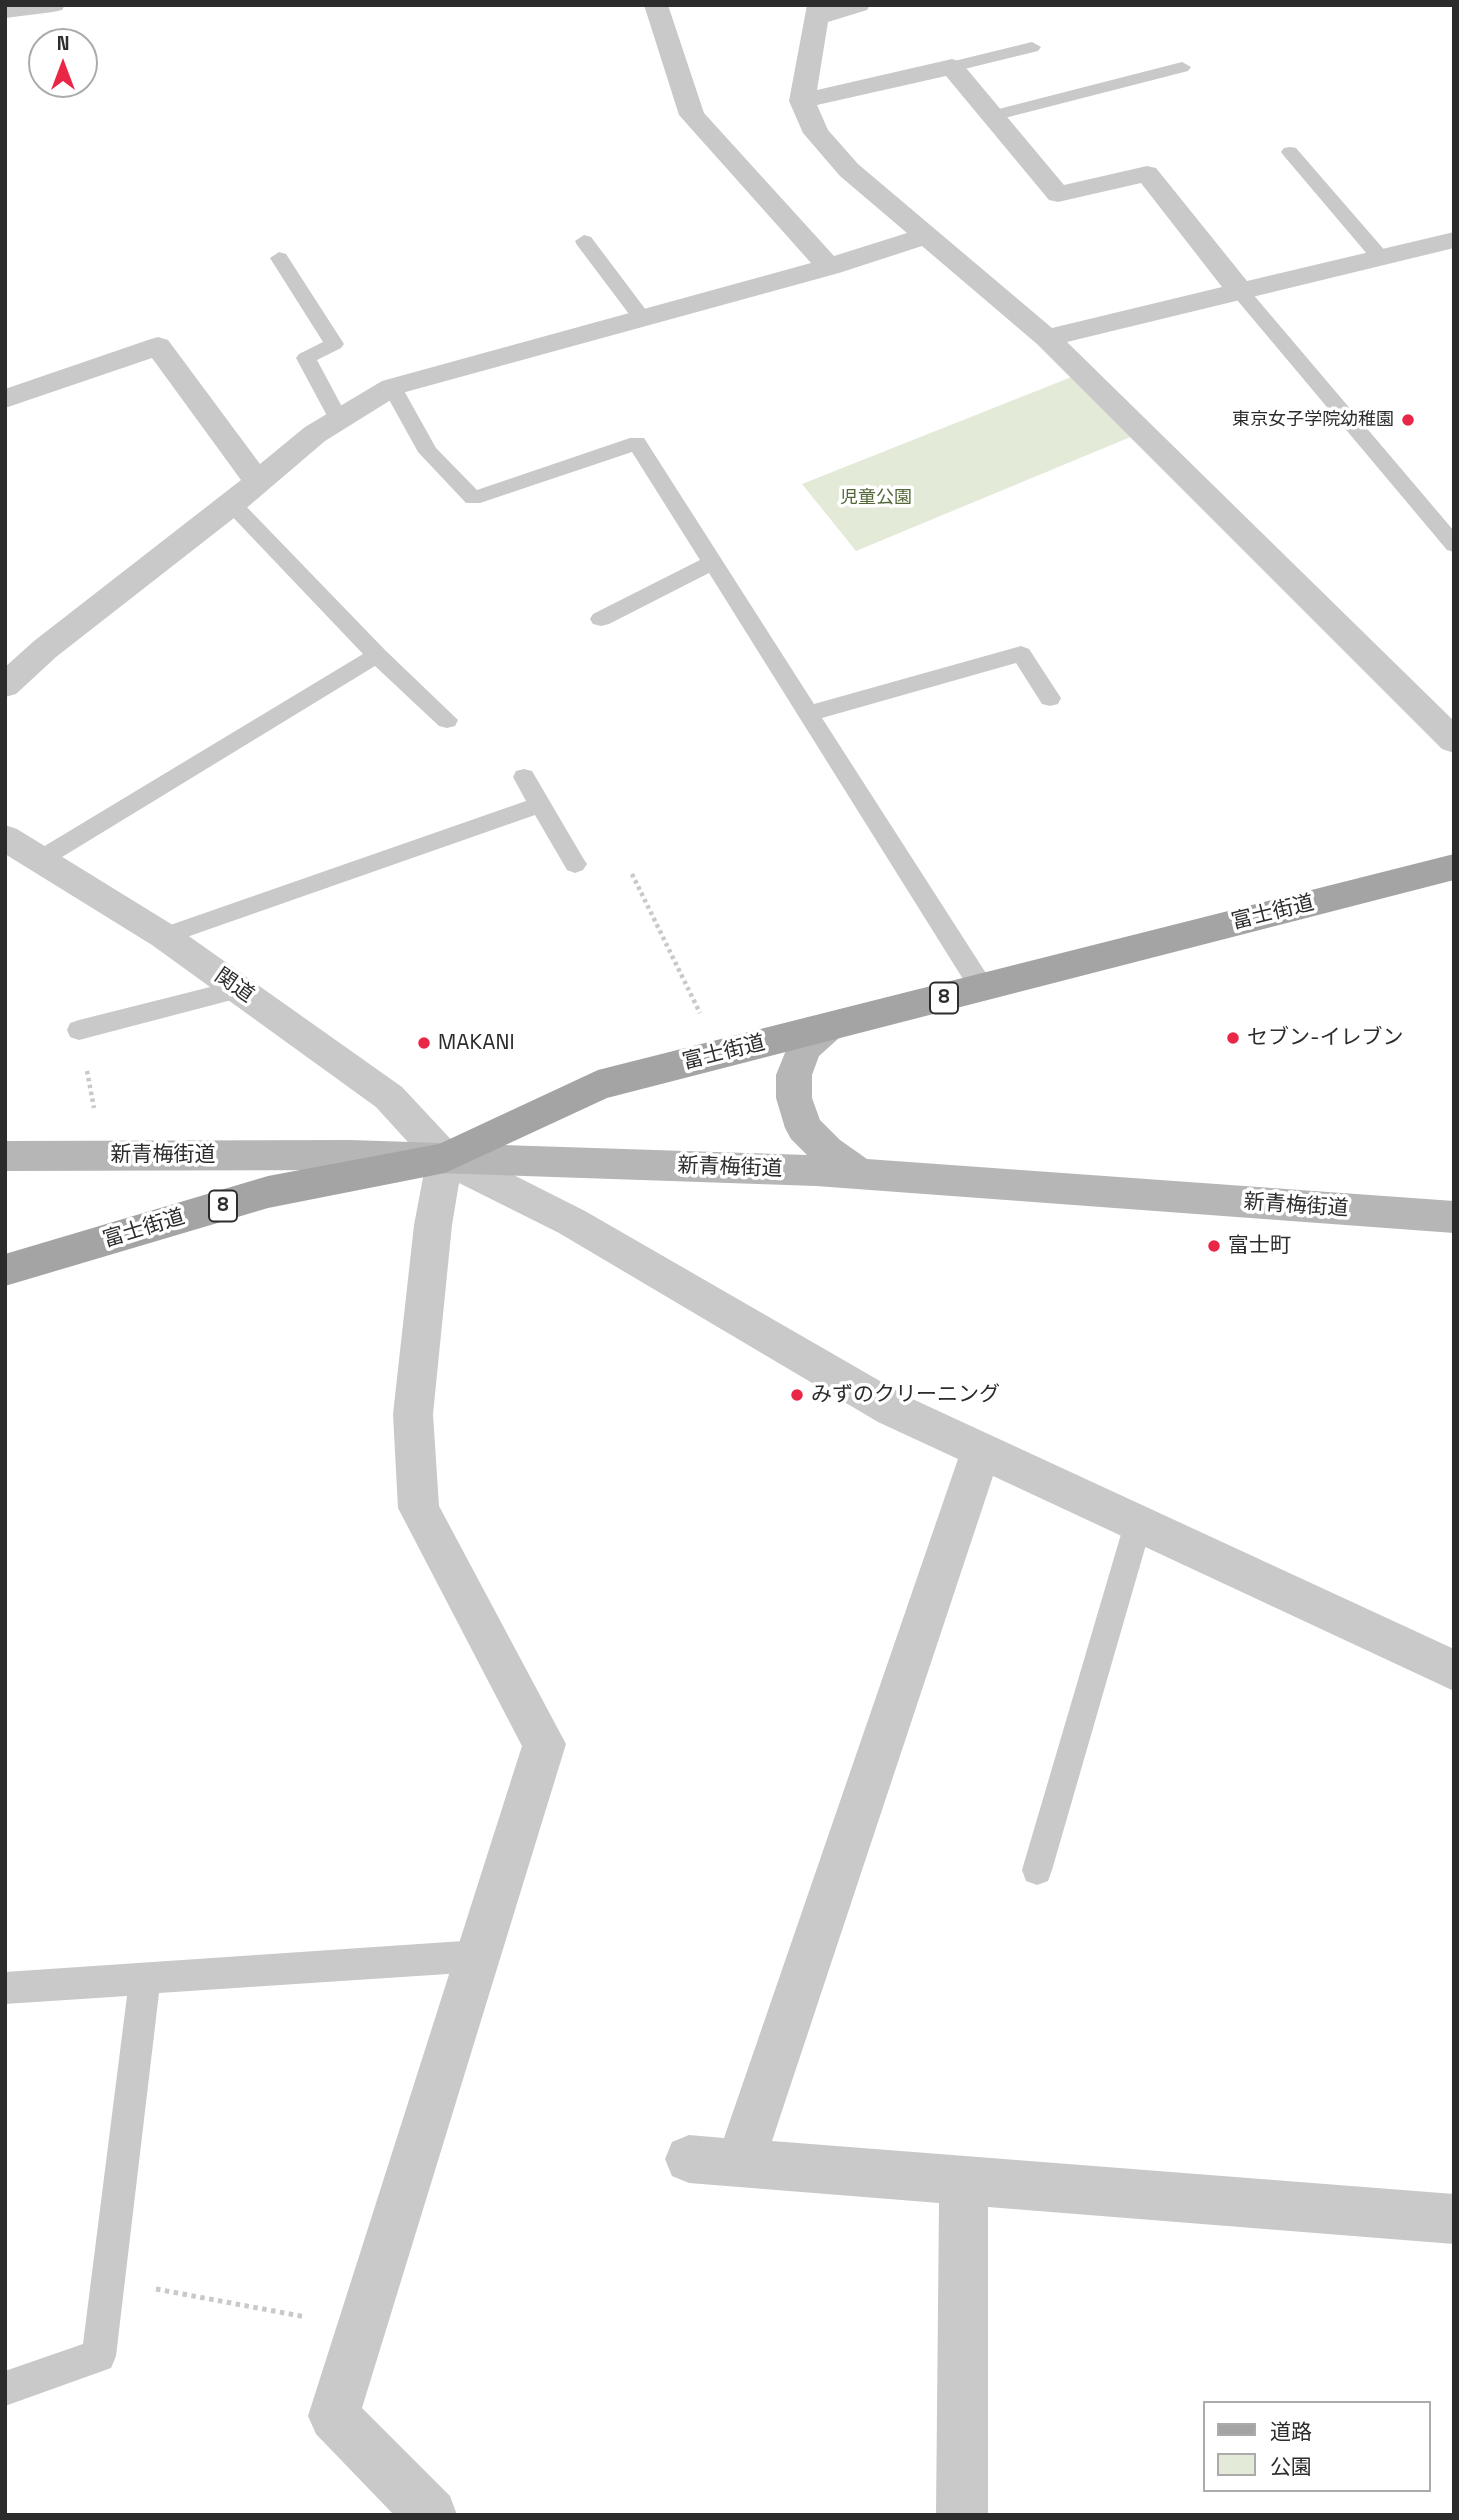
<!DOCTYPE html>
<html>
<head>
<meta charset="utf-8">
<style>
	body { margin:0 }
	#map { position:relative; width:1459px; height:2520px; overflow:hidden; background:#fff; font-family:"Space Grotesk","Noto Sans JP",sans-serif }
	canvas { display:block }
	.frame { position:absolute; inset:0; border:7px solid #2c2c2c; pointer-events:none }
	.legend { position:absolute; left:1203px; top:2401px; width:228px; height:91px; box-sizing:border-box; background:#fff; border:2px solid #ababab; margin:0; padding:9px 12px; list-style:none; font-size:21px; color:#2c2c2c }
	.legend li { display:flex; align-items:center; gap:14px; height:35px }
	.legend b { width:35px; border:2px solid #ababab }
	.north { position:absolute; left:28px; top:28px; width:70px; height:70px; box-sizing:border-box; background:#fff; border:2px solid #ababab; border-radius:50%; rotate:0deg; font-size:19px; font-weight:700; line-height:28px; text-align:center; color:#2c2c2c }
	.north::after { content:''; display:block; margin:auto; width:24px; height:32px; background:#ea2646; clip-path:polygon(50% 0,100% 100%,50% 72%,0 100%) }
</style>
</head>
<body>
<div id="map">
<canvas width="1459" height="2520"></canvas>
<div class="frame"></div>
<ul class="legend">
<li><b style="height:9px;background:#a4a4a4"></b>道路</li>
<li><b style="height:19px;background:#e3ead8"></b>公園</li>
</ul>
<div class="north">N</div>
</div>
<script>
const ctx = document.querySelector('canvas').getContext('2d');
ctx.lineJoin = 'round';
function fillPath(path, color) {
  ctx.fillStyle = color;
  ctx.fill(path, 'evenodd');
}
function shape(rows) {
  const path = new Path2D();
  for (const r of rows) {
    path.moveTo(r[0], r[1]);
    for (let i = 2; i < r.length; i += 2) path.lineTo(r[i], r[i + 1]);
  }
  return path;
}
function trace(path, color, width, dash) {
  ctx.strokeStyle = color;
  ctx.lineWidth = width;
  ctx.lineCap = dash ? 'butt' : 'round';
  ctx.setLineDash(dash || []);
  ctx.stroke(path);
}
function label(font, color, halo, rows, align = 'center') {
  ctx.font = font + ' "Space Grotesk","Noto Sans JP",sans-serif';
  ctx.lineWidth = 7;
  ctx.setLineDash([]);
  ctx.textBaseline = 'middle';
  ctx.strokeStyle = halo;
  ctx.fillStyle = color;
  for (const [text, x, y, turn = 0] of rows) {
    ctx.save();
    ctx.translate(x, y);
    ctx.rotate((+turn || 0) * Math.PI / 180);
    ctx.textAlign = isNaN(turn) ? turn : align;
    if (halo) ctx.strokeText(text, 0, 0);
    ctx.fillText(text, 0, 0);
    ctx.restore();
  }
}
fillPath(shape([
	[1074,376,1133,436,856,551,802,484]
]), '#e3ead8');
trace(shape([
	[632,874,700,1013],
	[87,1071,94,1108]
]), '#c9c9c9', 4.5, [3.5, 3.5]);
trace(shape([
	[156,2289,306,2317]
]), '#c9c9c9', 5, [4.5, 4.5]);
fillPath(shape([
	[1032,42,1041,47,1038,51,952,72,943,67,946,63,1032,42],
	[1182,62,1191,67,1188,71,993,121,984,116,987,112,1182,62],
	[1290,147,1296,148,1387,253,1389,257,1387,261,1373,261,1284,156,1281,152,1284,148,1290,147],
	[584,235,591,237,649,314,652,318,649,322,635,322,577,245,575,241,584,235],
	[279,252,286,254,344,344,341,348,317,360,349,420,346,425,332,425,296,358,299,354,323,342,270,258,279,252],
	[1239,284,1246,286,1454,531,1454,552,1447,550,1232,294,1230,290,1232,286,1239,284],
	[392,381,399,383,402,387,436,448,477,490,630,438,644,438,814,704,1021,646,1029,649,1061,698,1058,704,1050,706,1042,704,1016,663,822,718,991,981,994,988,991,995,982,997,973,995,709,573,609,624,601,626,593,624,590,619,593,614,700,560,632,452,480,503,466,503,418,452,382,387,385,383,392,381],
	[232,497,239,499,385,650,458,720,455,726,447,728,439,726,375,666,49,865,41,868,33,865,29,859,33,853,363,654,225,509,222,504,225,499,232,497],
	[524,769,532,771,583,858,587,864,583,870,575,873,567,870,535,815,164,945,156,942,152,936,156,930,526,801,513,777,516,771,524,769],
	[238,980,247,982,250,989,247,996,79,1040,70,1037,67,1030,70,1023,79,1020,238,980],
	[1138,1511,1148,1515,1152,1524,1052,1870,1048,1881,1037,1885,1026,1881,1022,1870,1124,1524,1128,1515,1138,1511],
	[478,1940,489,1945,494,1956,489,1967,478,1972,159,1993,116,2356,111,2368,5,2406,5,2371,83,2344,127,1996,5,2004,5,1972,478,1940]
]), '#c9c9c9');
fillPath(shape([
	[5,5,65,5,62,10,53,12,5,18,5,5],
	[644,5,668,5,704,113,834,256,907,233,840,176,803,133,789,101,807,5,870,5,867,10,828,22,817,90,952,59,961,62,1064,185,1147,166,1156,168,1247,281,1454,232,1454,248,1067,342,1454,721,1454,753,1442,749,1037,344,922,246,839,273,402,393,325,441,243,511,56,657,16,694,5,697,5,667,34,641,241,480,152,358,5,408,5,389,148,340,158,337,168,340,260,464,305,427,382,381,811,263,679,115,644,5],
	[946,76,1049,200,1058,202,1141,183,1222,287,1052,328,858,164,828,130,817,105,946,76],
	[5,825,17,829,176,927,402,1087,458,1147,585,1211,906,1396,1454,1649,1454,1691,993,1476,772,2141,1454,2194,1454,2244,988,2207,988,2515,936,2515,939,2203,689,2183,672,2176,665,2159,672,2142,689,2135,724,2138,958,1459,878,1422,559,1233,459,1183,452,1225,433,1414,439,1506,566,1744,362,2408,450,2496,457,2515,394,2515,316,2434,308,2416,522,1746,398,1508,393,1414,414,1225,426,1162,376,1107,152,945,5,854,5,825]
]), '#c9c9c9');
fillPath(shape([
	[826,1014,839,1018,844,1028,839,1038,819,1056,812,1075,812,1098,820,1120,840,1140,867,1159,1454,1201,1454,1233,816,1186,350,1170,5,1171,5,1141,350,1140,807,1155,791,1139,785,1128,776,1098,776,1075,791,1038,813,1018,826,1014]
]), '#b6b6b6');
fillPath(shape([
	[1454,854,1454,880,607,1098,445,1173,268,1208,5,1286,5,1254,268,1176,439,1144,598,1070,1454,854]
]), '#a4a4a4');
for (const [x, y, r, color] of [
	[1408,420,7,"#ea2646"],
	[1233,1038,7,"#ea2646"],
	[424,1043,7,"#ea2646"],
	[1214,1246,7,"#ea2646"],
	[797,1395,7,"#ea2646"]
]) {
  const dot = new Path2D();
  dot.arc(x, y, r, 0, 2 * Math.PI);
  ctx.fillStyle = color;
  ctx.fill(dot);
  trace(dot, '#fff', 2.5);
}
label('18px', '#2c2c2c', '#fff', [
	["東京女子学院幼稚園",1394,420]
], 'right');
label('18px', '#536838', '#fff', [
	["児童公園",876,498]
]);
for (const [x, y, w] of [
	[944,998,28],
	[223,1206,28]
]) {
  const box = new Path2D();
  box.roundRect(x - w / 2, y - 15.5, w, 31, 5);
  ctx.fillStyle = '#fff';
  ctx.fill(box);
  trace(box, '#2c2c2c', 2);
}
label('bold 19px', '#2c2c2c', null, [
	["8",944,998],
	["8",223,1206]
]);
label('21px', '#2c2c2c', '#fff', [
	["富士街道",1273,913,-14],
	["関道",234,986,35],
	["富士街道",724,1053,-14],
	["新青梅街道",163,1155],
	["新青梅街道",730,1168,2],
	["新青梅街道",1296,1206,4],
	["富士街道",144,1229,-17]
]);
label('21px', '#2c2c2c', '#fff', [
	["セブン-イレブン",1247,1038],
	["MAKANI",438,1043],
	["富士町",1228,1246],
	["みずのクリーニング",811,1395]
], 'left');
</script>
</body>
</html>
